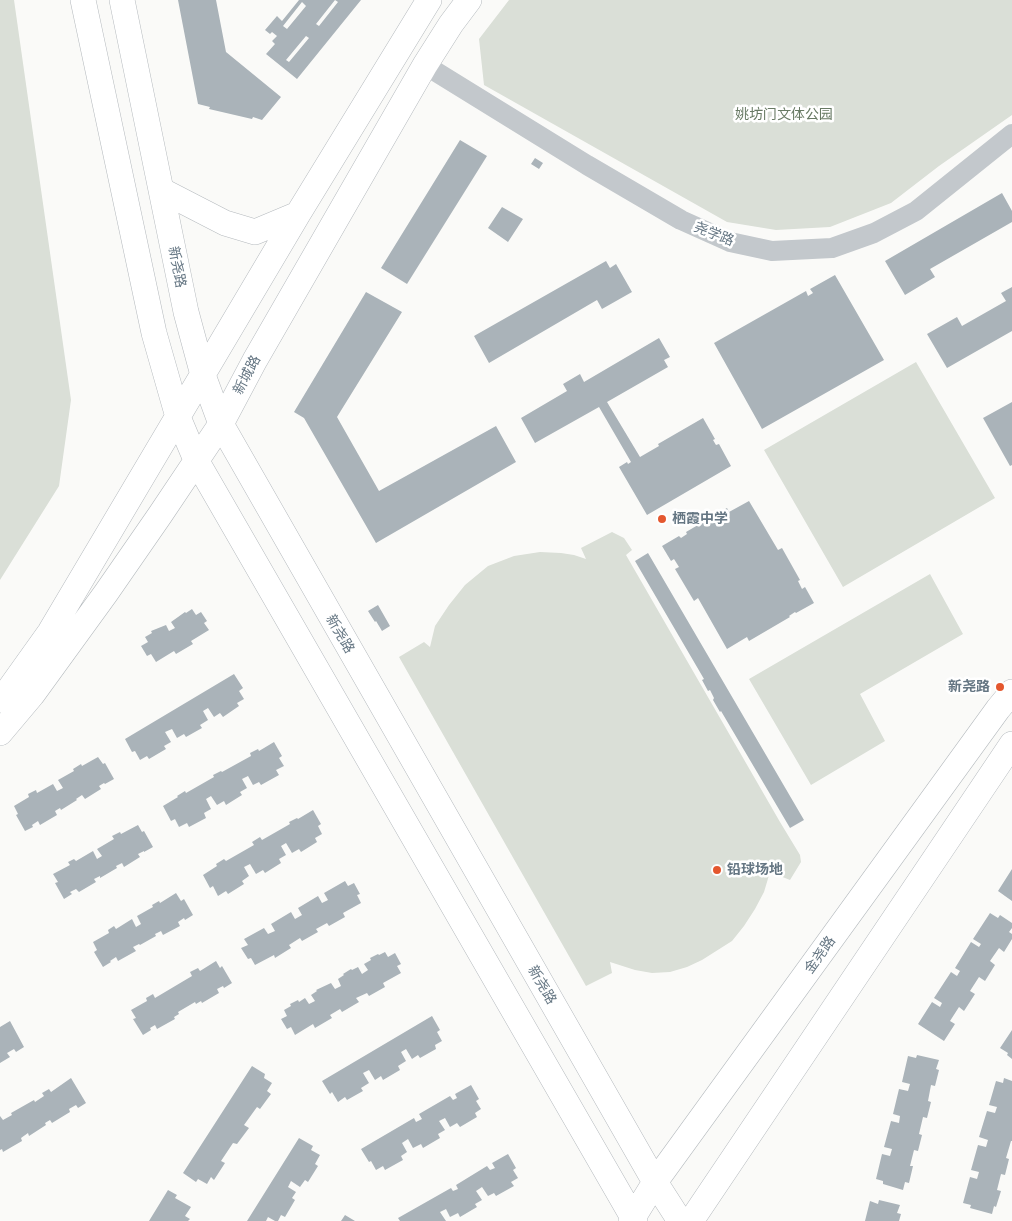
<!DOCTYPE html>
<html>
<head>
<meta charset="utf-8">
<style>
	body { margin:0 }
	canvas { display:block; background:#fafaf8 }
</style>
</head>
<body>
<canvas width="1012" height="1221"></canvas>
<script>
const ctx = document.querySelector('canvas').getContext('2d');
ctx.lineJoin = 'round';
function fillPath(path, color) {
  ctx.fillStyle = color;
  ctx.fill(path, 'evenodd');
}
function shape(rows) {
  const path = new Path2D();
  for (const r of rows) {
    path.moveTo(r[0], r[1]);
    for (let i = 2; i < r.length; i += 2) path.lineTo(r[i], r[i + 1]);
  }
  return path;
}
function trace(path, color, width, dash) {
  ctx.strokeStyle = color;
  ctx.lineWidth = width;
  ctx.lineCap = dash ? 'butt' : 'round';
  ctx.setLineDash(dash || []);
  ctx.stroke(path);
}
function label(font, color, halo, rows, align = 'center') {
  ctx.font = font + ' "Public Sans","Noto Sans SC",sans-serif';
  ctx.lineWidth = 5;
  ctx.setLineDash([]);
  ctx.textBaseline = 'middle';
  ctx.strokeStyle = halo;
  ctx.fillStyle = color;
  for (const [text, x, y, turn = 0] of rows) {
    ctx.save();
    ctx.translate(x, y);
    ctx.rotate((+turn || 0) * Math.PI / 180);
    ctx.textAlign = isNaN(turn) ? turn : align;
    if (halo) ctx.strokeText(text, 0, 0);
    ctx.fillText(text, 0, 0);
    ctx.restore();
  }
}
fillPath(shape([
	[0,0,14,0,71,400,59,486,0,580],
	[509,0,1012,0,1012,115,939,166,891,203,830,227,776,230,727,222,484,85,479,39],
	[916,362,995,498,843,587,764,450],
	[612,532,624,538,632,550,626,555,780,822,800,855,801,862,790,880,770,872,764,892,755,909,744,926,732,941,702,960,687,967,670,972,652,973,635,970,610,962,612,973,586,986,399,657,424,642,430,647,435,626,449,605,465,585,488,566,514,556,540,552,561,553,574,555,586,559,581,548],
	[930,574,963,634,860,694,885,741,811,785,749,679]
]), '#dadfd7');
fillPath(shape([
	[178,0,216,0,226,52,281,97,262,120,253,117,252,119,209,109,210,107,198,104],
	[299,0,361,0,297,79,266,54,275,44,272,41,277,36,272,32,270,34,265,30,277,16,282,21],
	[335,0,338,2,319,26,316,24],
	[302,2,306,6,287,29,283,26],
	[306,36,309,38,289,62,286,60],
	[460,140,487,156,407,284,381,268],
	[535,158,543,163,539,169,531,164],
	[1002,193,1012,211,1012,222,930,269,935,277,905,295,885,261],
	[502,207,523,219,508,242,488,228],
	[606,261,610,268,616,264,632,292,602,309,597,300,489,363,474,336],
	[835,275,884,360,762,429,714,343,806,291,808,296,813,293,810,289],
	[1012,287,1012,331,947,368,927,334,957,317,962,326,1006,301,1001,293],
	[366,292,402,312,337,417,379,491,496,426,516,462,376,543,304,418,294,412],
	[659,338,670,357,664,360,668,367,607,402,640,457,659,446,658,444,703,418,715,439,713,440,716,445,719,444,731,466,647,515,619,467,627,462,628,464,631,462,599,407,535,443,521,418,567,391,563,384,580,374,584,382],
	[1012,402,1012,465,1010,466,983,418],
	[749,501,778,550,782,548,800,580,798,581,802,589,805,587,814,603,796,613,795,612,789,616,790,617,749,641,747,637,727,649,698,598,694,601,675,569,679,567,674,559,671,561,662,546,679,536,681,538,687,534,686,532,727,508,729,512],
	[648,553,804,820,790,828,721,711,720,712,713,700,714,698,710,690,708,691,702,680,704,679,635,561],
	[378,605,390,626,382,631,376,621,375,622,368,611],
	[192,609,196,615,201,612,207,621,204,623,209,630,191,641,193,644,176,654,174,651,156,662,151,654,147,656,141,646,148,642,145,637,152,633,151,631,166,625,169,631,175,628,171,622,185,612,186,613],
	[234,674,243,688,239,691,244,699,237,703,239,706,223,717,220,713,214,717,208,708,203,711,208,720,200,725,202,728,186,737,184,734,177,738,172,729,165,732,171,742,164,746,166,749,149,759,147,756,140,760,135,751,132,752,125,739],
	[274,742,282,756,279,758,284,766,276,770,279,775,261,785,259,782,253,785,248,776,242,779,247,788,240,792,242,795,226,805,224,801,217,805,211,796,206,799,211,809,204,813,206,818,189,827,187,823,179,827,175,819,171,821,163,806,178,797,177,796,185,791,186,793,214,777,213,775,221,771,222,772,251,756,250,753,258,749,259,751],
	[98,757,103,764,105,763,114,779,105,784,104,783,99,786,101,789,85,799,82,795,76,799,77,800,61,810,60,808,55,811,57,815,40,825,38,821,32,825,33,827,25,831,16,815,18,814,14,806,29,797,28,794,36,790,37,793,53,784,57,791,63,788,58,780,74,771,73,769,81,764,82,766],
	[313,810,321,824,318,826,322,834,315,838,317,842,301,852,299,849,292,853,286,843,281,846,286,855,279,859,281,863,265,873,263,870,256,874,250,864,244,867,249,876,242,881,244,884,228,894,226,891,218,896,213,886,210,888,203,875,217,866,216,864,224,859,226,861,254,845,252,842,260,837,262,840,290,824,289,822,297,818,298,819],
	[138,825,142,832,144,831,153,847,144,852,144,851,138,854,140,857,124,867,122,863,116,866,117,868,100,878,100,876,94,879,96,882,79,892,76,889,70,892,72,894,64,899,55,883,58,882,53,874,70,865,68,862,74,859,76,861,93,851,97,859,102,856,97,849,114,839,112,836,120,832,121,834],
	[1012,869,1012,901,998,891],
	[345,881,348,886,354,883,360,894,357,895,361,903,343,913,345,917,329,926,327,923,316,929,318,932,302,941,300,938,289,945,291,948,275,958,274,955,255,965,251,958,248,959,241,948,248,945,244,939,264,928,268,934,275,931,271,924,291,912,295,919,302,915,298,908,318,896,322,903,328,900,324,893],
	[176,893,181,901,184,899,193,915,185,920,184,918,178,922,180,926,163,935,161,931,155,934,156,936,140,945,139,944,133,947,136,951,118,961,116,957,110,961,111,962,103,967,94,952,97,950,93,942,109,933,108,930,114,926,116,929,132,919,136,927,141,924,137,916,153,907,152,905,159,901,160,903],
	[990,913,998,918,1000,915,1012,923,1012,928,1009,932,1012,934,1012,939,1004,952,999,948,990,961,995,965,985,981,979,977,970,991,975,994,964,1011,959,1007,950,1021,955,1024,944,1041,918,1024,932,1002,940,1007,942,1003,934,998,951,972,957,976,960,971,955,968,971,942,979,947,981,944,973,939],
	[385,952,388,957,395,953,401,964,397,966,401,973,383,983,385,987,369,996,367,993,356,998,359,1002,342,1012,340,1009,330,1015,332,1018,315,1028,313,1024,295,1035,291,1027,287,1029,281,1019,287,1016,284,1010,291,1006,290,1004,298,1000,299,1002,305,998,309,1004,315,1001,311,995,317,991,316,990,331,983,335,989,341,986,338,979,344,975,343,974,351,969,352,970,358,967,362,974,368,970,364,964,371,960,370,958,378,954,379,955],
	[216,961,220,968,222,966,232,983,224,988,223,986,217,989,219,993,202,1003,201,1001,196,1004,195,1002,178,1012,179,1014,174,1017,175,1019,157,1029,155,1025,150,1028,151,1030,143,1035,133,1019,136,1018,131,1010,147,1001,146,998,153,994,155,998,192,976,190,972,198,968,200,971],
	[432,1016,440,1030,437,1032,442,1041,435,1045,436,1049,420,1058,418,1055,412,1059,406,1049,401,1052,406,1061,398,1066,400,1070,383,1080,381,1076,375,1080,369,1070,363,1073,369,1083,361,1088,363,1091,347,1100,345,1097,338,1102,332,1092,330,1094,322,1081],
	[10,1021,24,1047,16,1052,14,1049,7,1053,10,1057,0,1063,0,1027],
	[1012,1030,1012,1059,1007,1055,1008,1053,1000,1048],
	[917,1055,939,1060,936,1069,939,1070,935,1086,931,1085,928,1101,931,1102,927,1118,923,1117,919,1134,922,1135,918,1151,914,1150,910,1166,913,1166,909,1183,905,1182,903,1190,883,1184,883,1181,876,1179,882,1154,890,1156,892,1149,884,1147,891,1121,899,1123,900,1116,893,1114,899,1089,908,1091,910,1084,902,1082,908,1056,916,1058],
	[252,1066,265,1074,264,1078,272,1083,267,1091,271,1094,260,1109,257,1107,244,1125,249,1128,237,1144,233,1143,221,1161,225,1163,214,1180,211,1177,207,1184,198,1179,196,1182,183,1173],
	[71,1078,86,1103,78,1108,76,1105,69,1109,70,1112,52,1123,50,1120,45,1123,46,1125,29,1136,28,1133,21,1138,22,1141,3,1152,2,1149,0,1150,0,1116,3,1120,12,1115,11,1113,34,1100,35,1102,44,1096,42,1093,49,1089,51,1092],
	[1004,1078,1012,1081,1012,1141,1011,1141,1006,1158,1009,1159,1005,1175,1001,1174,997,1190,1001,1191,996,1207,994,1206,992,1214,970,1208,971,1205,963,1203,970,1177,977,1179,979,1172,971,1170,978,1145,986,1147,988,1140,979,1137,987,1111,995,1113,997,1107,989,1105,996,1081,1003,1083],
	[471,1085,479,1099,476,1101,481,1109,475,1113,477,1117,460,1127,457,1123,450,1127,445,1118,439,1121,445,1130,438,1134,440,1138,423,1148,421,1144,413,1148,408,1139,402,1143,407,1152,401,1156,403,1160,385,1170,383,1166,376,1170,371,1161,369,1162,361,1149,414,1118,416,1122,422,1119,419,1114,450,1096,453,1100,457,1098,455,1094],
	[299,1138,313,1146,311,1150,320,1155,315,1164,318,1166,308,1182,305,1180,300,1187,291,1181,288,1187,296,1192,292,1198,295,1200,285,1217,281,1215,278,1221,275,1221,268,1217,266,1221,247,1221],
	[508,1154,516,1168,513,1170,518,1178,511,1182,514,1186,496,1196,494,1193,488,1196,482,1187,476,1191,482,1200,475,1204,477,1207,460,1217,458,1213,450,1217,446,1209,440,1212,446,1221,400,1221,398,1218,451,1188,453,1191,458,1189,456,1185,487,1166,490,1170,495,1168,492,1163],
	[168,1190,177,1195,175,1198,191,1207,185,1216,190,1219,188,1221,149,1221],
	[879,1200,900,1205,897,1213,901,1214,899,1221,865,1221,870,1201,878,1204],
	[345,1215,355,1221,341,1221]
]), '#aab3b9');
const major = shape([
	[83,0,154,333,178,417,196,460,635,1221],
	[122,0,186,312,203,375,221,424,655,1182,680,1221],
	[161,190,225,223,255,232,298,214],
	[0,700,10,688,50,632,298,214,429,0],
	[0,733,32,695,106,593,160,515,221,424,255,360,425,65,451,24,469,0],
	[631,1221,655,1182,998,709,1012,692],
	[691,1221,1012,744]
]);
trace(major, '#b5babe', 26);
trace(shape([
	[425,65,587,165,681,220,730,242,772,251,832,248,874,233,916,211,1012,134]
]), '#c3c8cc', 20);
trace(major, '#fff', 25);
for (const [x, y, r, color] of [
	[662,519,5,"#e4572e"],
	[1000,687,5,"#e4572e"],
	[717,870,5,"#e4572e"]
]) {
  const dot = new Path2D();
  dot.arc(x, y, r, 0, 2 * Math.PI);
  ctx.fillStyle = color;
  ctx.fill(dot);
  trace(dot, '#fff', 2);
}
label('14px', '#687a64', '#fff', [
	["姚坊门文体公园",784,115]
]);
label('14px', '#657683', '#fff', [
	["尧学路",714,234,22],
	["新尧路",177,267,79],
	["新城路",247,375,-62],
	["新尧路",340,634,60],
	["金尧路",820,955,-54],
	["新尧路",542,985,60]
]);
label('bold 14px', '#657683', '#fff', [
	["栖霞中学",672,519],
	["新尧路",990,687,"right"],
	["铅球场地",727,870]
], 'left');
</script>
</body>
</html>
